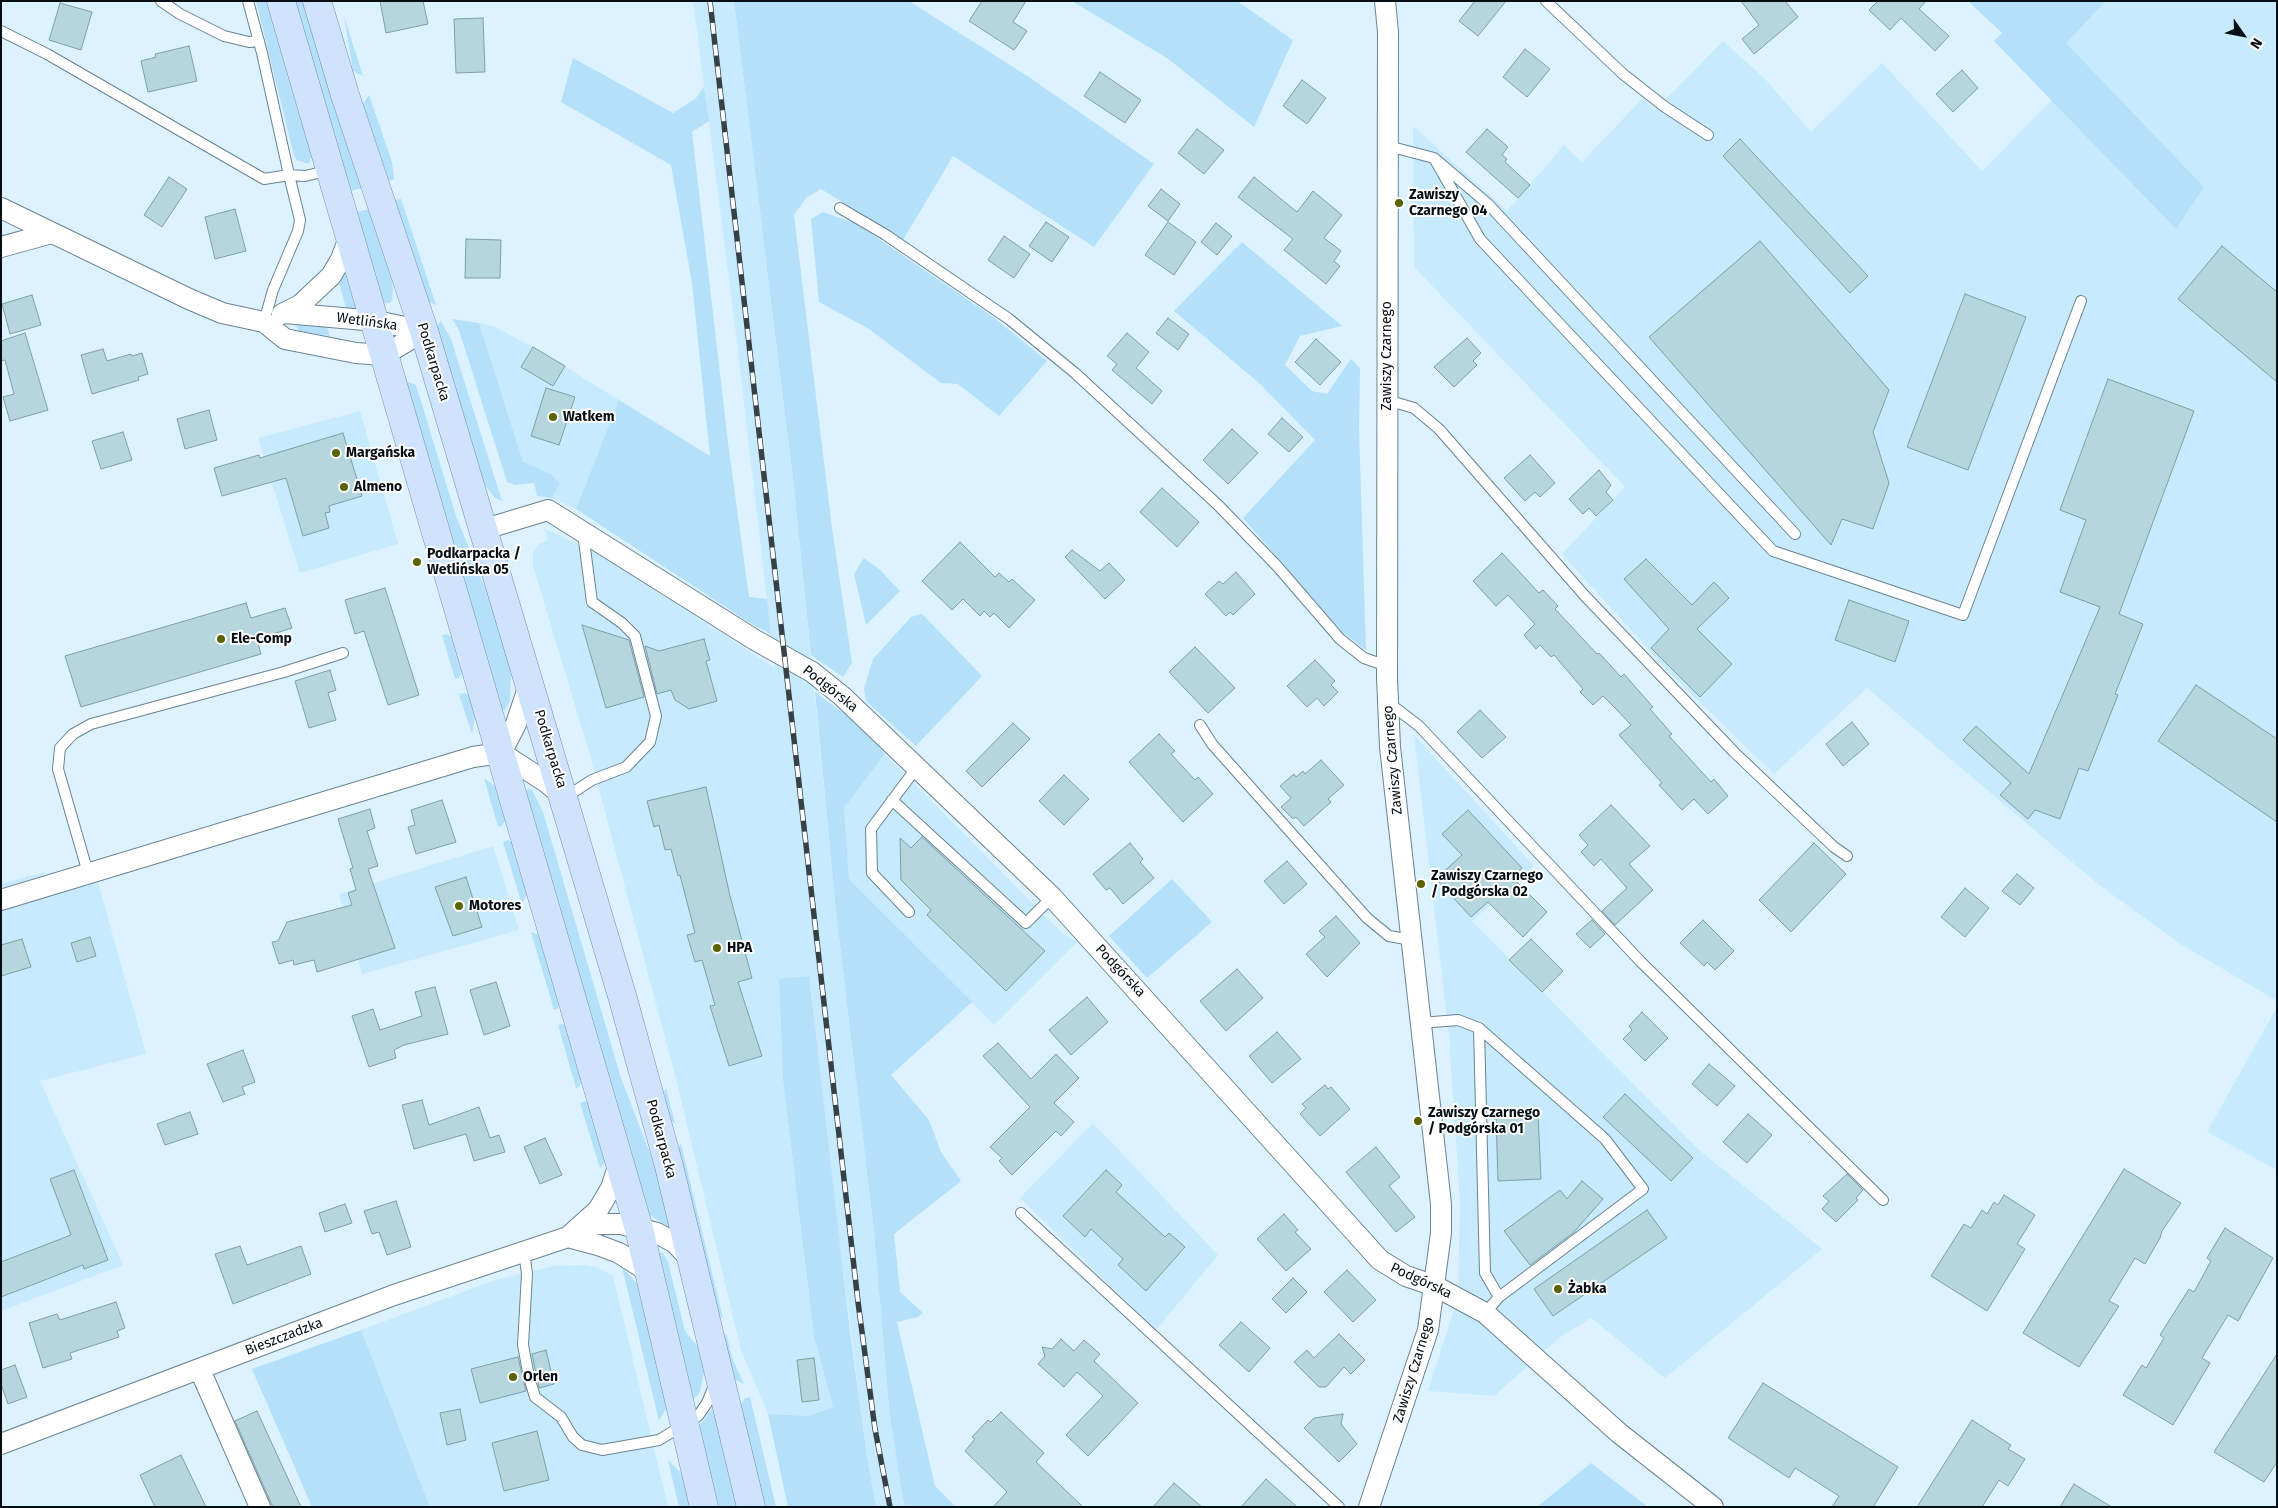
<!DOCTYPE html>
<html>
<head>
<meta charset="utf-8">
<style>
	body { margin:0 }
	#map { position:relative; width:2278px; height:1508px; overflow:hidden; background:#dcf2ff; font-family:"Fira Sans",sans-serif }
	canvas { display:block }
	.frame { position:absolute; inset:0; border:2px solid #060e14; pointer-events:none }
	.north { position:absolute; left:2218px; top:10px; width:50px; height:50px; -webkit-text-stroke:4px #fff; paint-order:stroke; rotate:123deg; font-size:14px; font-weight:700; line-height:20px; text-align:center; color:#060e14 }
	.north::after { content:''; display:block; margin:auto; width:18px; height:22px; background:#060e14; clip-path:polygon(50% 0,100% 100%,50% 72%,0 100%) }
</style>
</head>
<body>
<div id="map">
<canvas width="2278" height="1508"></canvas>
<div class="frame"></div>
<div class="north">N</div>
</div>
<script>
const ctx = document.querySelector('canvas').getContext('2d');
ctx.lineJoin = 'round';
function fillPath(path, color) {
  ctx.fillStyle = color;
  ctx.fill(path, 'evenodd');
}
function shape(rows) {
  const path = new Path2D();
  for (const r of rows) {
    path.moveTo(r[0], r[1]);
    for (let i = 2; i < r.length; i += 2) path.lineTo(r[i], r[i + 1]);
  }
  return path;
}
function trace(path, color, width, dash) {
  ctx.strokeStyle = color;
  ctx.lineWidth = width;
  ctx.lineCap = dash ? 'butt' : 'round';
  ctx.setLineDash(dash || []);
  ctx.stroke(path);
}
function label(font, color, halo, rows, align = 'center') {
  ctx.font = font + ' "Fira Sans",sans-serif';
  ctx.lineWidth = 4;
  ctx.setLineDash([]);
  ctx.textBaseline = 'middle';
  ctx.strokeStyle = halo;
  ctx.fillStyle = color;
  for (const [text, x, y, turn = 0] of rows) {
    ctx.save();
    ctx.translate(x, y);
    ctx.rotate((+turn || 0) * Math.PI / 180);
    ctx.textAlign = isNaN(turn) ? turn : align;
    if (halo) ctx.strokeText(text, 0, 0);
    ctx.fillText(text, 0, 0);
    ctx.restore();
  }
}
fillPath(shape([
	[693,1,734,1,793,478,836,911,874,1231,889,1408,905,1507,876,1507,867,1457,829,1160,809,976,779,980,783,1080,814,1336,833,1407,809,1416,768,1414,741,1350,676,1079,589,752,533,566,533,552,539,544,548,540,545,529,595,552,775,668,733,310],
	[2106,1,2277,1,2277,1001,2179,943,2098,884,1867,688,1774,774,1670,673,1562,554,1625,487,1414,267,1413,126,1507,211,1564,145,1582,162,1642,99,1655,110,1723,41,1765,79,1811,132,1882,63,1982,171,2053,99,2176,229,2204,187,2065,43],
	[479,323,493,326,533,347,619,400,576,509,552,498,560,484,551,474,523,463],
	[360,411,398,544,300,573,258,438],
	[1414,735,1534,866,1472,921,1699,1150,1822,1249,1665,1378,1591,1318,1560,1337,1494,1396,1428,1391,1458,1298,1460,1202,1449,1037],
	[885,754,1060,931,1077,942,994,1025,849,879,844,808],
	[493,846,519,930,362,974,339,894],
	[44,872,51,895,98,882,146,1054,40,1081,123,1265,1,1311,1,884],
	[2277,1007,2277,1170,2207,1132],
	[1093,1123,1218,1255,1156,1330,1020,1198],
	[585,1265,596,1267,613,1276,668,1507,430,1507,361,1330,495,1280,554,1266]
]), '#c7eafe');
fillPath(shape([
	[256,1,269,1,313,155,308,164,297,160,294,156],
	[295,1,305,1,347,145,362,188,351,191],
	[734,1,909,1,1029,77,1154,164,1094,247,953,156,903,240,821,189,806,198,794,215,832,528,852,663,843,677,811,655,793,478],
	[1072,1,1237,1,1293,40,1254,127,1167,58],
	[1968,1,2106,1,2066,43,2204,187,2176,229,1994,41,2002,33],
	[344,16,363,76,353,71],
	[573,58,673,113,695,99,704,87,709,121,692,132,728,443,749,597,767,599,771,634,750,623,576,509,619,400,710,456,692,283,671,165,561,102],
	[369,95,392,162,394,179,389,181,363,104],
	[401,199,436,305,429,302,395,200],
	[369,209,389,262,393,290,392,301,389,303,385,303,382,300,357,212],
	[823,212,857,224,993,317,1047,361,999,416,958,384,941,383,869,329,819,302,811,219],
	[1242,242,1342,326,1300,336,1285,365,1312,391,1327,394,1351,359,1360,368,1359,430,1366,650,1343,633,1243,518,1315,440,1259,383,1174,311],
	[344,266,358,311,347,311,337,276],
	[452,319,479,323,523,462,551,474,560,484,552,498,537,496,534,483,515,485,507,482,459,330],
	[441,321,451,339,502,501,495,498,485,485,436,327],
	[297,323,326,324,330,336,299,331,296,326],
	[408,382,416,385,456,516,506,640,511,676,510,700,505,710,502,709,407,384],
	[864,558,880,570,900,591,866,625,854,574],
	[922,614,982,676,916,746,866,701,864,688,873,659,911,617],
	[446,634,456,639,464,669,459,678,455,679,442,635],
	[815,692,861,726,885,754,844,808,849,879,972,1002,891,1075,929,1120,941,1152,961,1181,894,1234,900,1292,923,1313,918,1317,897,1322,935,1486,956,1507,905,1507,902,1493,889,1408,874,1231,836,911],
	[465,693,472,696,476,711,472,734,459,694],
	[484,778,496,787,507,817,502,826,498,827],
	[528,788,532,790,543,812,621,1078,663,1187,670,1227,668,1227,648,1214,526,792],
	[508,840,512,842,529,890,522,904,503,842],
	[1172,879,1212,922,1147,978,1109,936],
	[531,932,540,935,561,1001,557,1009,554,1010],
	[809,976,850,1332,867,1457,876,1507,788,1507,768,1414,809,1416,833,1407,814,1336,783,1080,779,979],
	[563,1024,569,1028,584,1078,579,1087,576,1088,558,1025],
	[666,1088,675,1123,671,1122,664,1092],
	[585,1101,592,1105,605,1162,600,1168,580,1103],
	[681,1144,723,1318,719,1315,678,1148],
	[659,1253,663,1253,668,1262,685,1331,701,1351,705,1367,700,1392,694,1399,692,1398],
	[622,1267,638,1285,643,1297,668,1405,659,1421],
	[361,1330,430,1507,312,1507,252,1369],
	[726,1333,733,1360,744,1384,733,1379,724,1338],
	[750,1397,776,1507,764,1507,740,1406,745,1398],
	[711,1410,715,1411,738,1507,717,1507,698,1428],
	[668,1460,682,1474,692,1507,679,1507],
	[1591,1463,1648,1507,1537,1507]
]), '#b5e0f9');
const building = shape([
	[380,1,423,1,428,24,386,33,380,1],
	[982,1,1026,1,1013,22,1027,31,1014,50,969,21,982,1],
	[1475,1,1506,1,1478,36,1459,21,1475,1],
	[1741,1,1785,1,1798,17,1754,54,1742,39,1759,25,1741,1],
	[1878,1,1926,1,1919,9,1949,36,1935,51,1901,18,1890,30,1869,10,1878,1],
	[60,3,92,12,81,50,49,40,60,3],
	[483,18,485,72,456,73,454,19,483,18],
	[189,46,197,81,148,92,141,61,156,57,155,54,189,46],
	[1525,49,1550,69,1527,97,1503,77,1525,49],
	[1962,70,1978,88,1953,112,1936,94,1962,70],
	[1100,72,1141,100,1125,123,1084,96,1100,72],
	[1302,80,1326,98,1307,124,1283,106,1302,80],
	[1197,129,1224,150,1204,174,1178,153,1197,129],
	[1487,129,1508,147,1502,155,1507,159,1505,162,1530,185,1518,198,1466,152,1487,129],
	[1740,139,1868,276,1850,293,1723,156,1740,139],
	[169,177,187,189,162,227,144,215,169,177],
	[1254,177,1297,212,1313,191,1342,215,1324,238,1341,251,1334,261,1340,266,1326,284,1284,250,1293,239,1238,197,1254,177],
	[1161,189,1180,204,1168,221,1148,206,1161,189],
	[235,209,246,251,215,259,205,217,235,209],
	[1046,222,1069,237,1052,262,1029,246,1046,222],
	[1168,222,1196,242,1174,275,1145,255,1168,222],
	[1216,223,1232,236,1217,255,1201,242,1216,223],
	[1004,236,1030,254,1014,278,988,260,1004,236],
	[466,239,501,240,500,278,465,278,466,239],
	[1760,241,1889,390,1873,432,1889,483,1873,529,1842,519,1831,545,1649,337,1760,241],
	[2222,246,2277,292,2277,382,2178,299,2222,246],
	[1965,294,2026,317,1968,470,1907,447,1965,294],
	[32,295,41,325,10,334,2,304,32,295],
	[1168,318,1189,334,1178,350,1156,333,1168,318],
	[25,333,48,410,10,421,3,397,14,394,5,360,1,361,1,341,25,333],
	[1127,333,1149,352,1136,368,1162,391,1152,404,1112,370,1117,364,1107,356,1127,333],
	[1467,338,1481,353,1473,361,1477,365,1454,387,1434,367,1467,338],
	[1316,339,1341,362,1320,385,1295,362,1316,339],
	[533,347,565,366,553,386,521,367,533,347],
	[103,349,107,361,131,354,132,356,142,353,148,374,138,377,139,380,92,394,81,355,103,349],
	[2108,379,2194,411,2119,614,2143,624,2115,694,2118,695,2088,771,2079,768,2060,819,2035,810,2028,819,2000,795,2011,783,1963,740,1976,726,2029,774,2100,607,2060,592,2086,520,2060,510,2108,379],
	[546,388,575,397,559,445,531,436,546,388],
	[209,410,217,440,185,449,177,419,209,410],
	[1282,418,1303,437,1289,452,1268,434,1282,418],
	[1232,429,1258,453,1228,484,1203,460,1232,429],
	[123,432,132,460,101,469,92,441,123,432],
	[343,433,362,496,329,506,330,512,325,513,329,528,303,536,286,478,222,496,214,468,259,455,260,458,343,433],
	[1530,455,1555,483,1540,497,1535,492,1525,501,1504,478,1530,455],
	[1599,470,1611,485,1606,492,1613,500,1596,516,1589,508,1583,514,1569,499,1599,470],
	[1162,488,1199,522,1177,547,1140,512,1162,488],
	[960,542,995,577,999,573,1009,582,1012,579,1035,600,1009,628,994,613,990,617,984,611,980,616,963,599,952,610,922,581,960,542],
	[1072,550,1100,571,1109,563,1125,580,1105,599,1065,557,1072,550],
	[1502,553,1539,593,1543,590,1558,606,1555,609,1597,654,1599,653,1621,677,1624,674,1638,690,1653,707,1650,709,1672,734,1669,736,1711,782,1714,779,1728,796,1708,814,1694,799,1682,810,1659,785,1662,783,1619,735,1631,725,1617,710,1603,696,1593,705,1580,692,1583,689,1554,655,1551,657,1540,645,1536,649,1524,635,1535,624,1508,595,1496,606,1473,581,1502,553],
	[1646,559,1692,605,1714,582,1729,598,1697,629,1732,664,1700,697,1651,648,1669,629,1624,579,1646,559],
	[1236,572,1255,594,1233,615,1230,612,1226,616,1205,594,1219,581,1223,584,1236,572],
	[385,588,419,695,388,705,364,631,355,634,345,600,385,588],
	[1849,600,1909,621,1895,662,1835,640,1849,600],
	[246,603,251,618,285,608,292,628,257,639,261,654,81,707,65,656,246,603],
	[582,625,629,640,644,697,606,708,582,625],
	[704,639,710,660,706,661,717,701,689,709,675,700,671,690,657,694,645,646,659,651,704,639],
	[1195,647,1235,688,1208,713,1169,672,1195,647],
	[1315,660,1335,681,1331,685,1338,692,1324,706,1317,698,1307,707,1287,686,1315,660],
	[330,670,336,690,328,693,336,720,309,728,295,681,330,670],
	[2196,685,2277,739,2277,822,2158,741,2196,685],
	[1480,710,1506,737,1482,758,1457,732,1480,710],
	[1852,722,1869,744,1843,766,1826,744,1852,722],
	[1013,723,1030,739,982,787,966,771,1013,723],
	[1159,734,1175,751,1171,754,1195,780,1198,777,1213,794,1183,822,1129,762,1159,734],
	[1321,760,1344,785,1328,799,1331,802,1304,826,1296,817,1293,819,1281,807,1291,798,1280,786,1294,774,1296,777,1303,771,1305,774,1321,760],
	[1064,775,1089,799,1064,825,1039,801,1064,775],
	[706,787,730,896,752,978,738,982,762,1056,729,1066,710,1006,715,1005,702,960,695,962,687,935,695,933,680,875,678,876,671,849,665,850,659,825,654,827,647,801,706,787],
	[442,800,456,842,416,854,408,827,415,825,411,810,442,800],
	[1611,805,1650,846,1629,864,1653,890,1615,925,1602,911,1627,888,1601,859,1594,866,1581,852,1588,845,1579,835,1611,805],
	[370,809,375,828,367,831,378,866,368,869,395,948,317,972,314,960,294,965,293,960,279,964,272,942,278,941,287,922,352,905,348,893,356,890,350,869,353,868,338,819,370,809],
	[1468,810,1522,868,1512,877,1547,912,1523,937,1488,902,1471,917,1436,879,1462,855,1442,834,1468,810],
	[922,837,1045,951,1006,991,927,915,931,910,901,880,900,838,911,848,922,837],
	[1130,843,1143,859,1140,862,1154,878,1123,904,1110,888,1106,890,1093,874,1130,843],
	[1814,843,1846,874,1791,932,1759,900,1814,843],
	[1287,861,1307,884,1284,904,1264,881,1287,861],
	[2017,874,2034,888,2020,905,2002,891,2017,874],
	[466,877,482,927,453,936,435,887,466,877],
	[1965,888,1989,908,1965,937,1941,917,1965,888],
	[1336,916,1360,943,1327,977,1306,954,1325,937,1319,931,1336,916],
	[1592,920,1605,934,1590,948,1576,934,1592,920],
	[1703,920,1734,951,1715,970,1707,962,1704,966,1680,943,1703,920],
	[90,937,96,956,77,962,71,943,90,937],
	[22,939,31,967,1,976,1,945,22,939],
	[1531,939,1563,971,1542,992,1509,960,1531,939],
	[1237,969,1263,998,1226,1031,1200,1001,1237,969],
	[496,982,510,1026,484,1035,470,990,496,982],
	[435,987,448,1034,404,1045,394,1050,396,1058,369,1067,352,1016,373,1009,380,1030,422,1016,415,992,435,987],
	[1087,997,1108,1022,1071,1055,1049,1030,1087,997],
	[1642,1012,1668,1038,1645,1061,1623,1039,1632,1030,1629,1026,1642,1012],
	[1277,1032,1301,1059,1272,1083,1249,1056,1277,1032],
	[998,1043,1031,1079,1056,1054,1079,1078,1054,1103,1074,1122,1061,1136,1056,1131,1012,1175,999,1161,1002,1158,990,1147,1030,1107,983,1056,998,1043],
	[243,1050,255,1082,242,1087,245,1094,223,1102,207,1064,243,1050],
	[1709,1064,1735,1086,1717,1106,1692,1084,1709,1064],
	[1325,1085,1328,1089,1331,1087,1350,1109,1320,1136,1300,1114,1306,1108,1302,1104,1325,1085],
	[1625,1094,1693,1158,1671,1181,1603,1117,1625,1094],
	[422,1100,429,1125,479,1107,490,1138,499,1135,505,1152,474,1161,466,1134,414,1149,402,1105,422,1100],
	[190,1112,198,1134,165,1145,157,1124,190,1112],
	[1538,1114,1541,1179,1498,1181,1496,1116,1538,1114],
	[1748,1114,1772,1135,1747,1163,1723,1142,1748,1114],
	[545,1138,562,1175,540,1184,524,1147,545,1138],
	[1376,1147,1400,1177,1389,1186,1415,1217,1396,1232,1346,1172,1376,1147],
	[2124,1169,2181,1203,2162,1231,2160,1238,2145,1264,2135,1258,2109,1301,2119,1306,2079,1367,2023,1333,2124,1169],
	[74,1170,108,1260,84,1269,83,1265,1,1297,1,1262,71,1235,50,1179,74,1170],
	[1106,1170,1122,1185,1116,1192,1165,1237,1169,1233,1185,1247,1146,1291,1118,1265,1123,1259,1091,1229,1085,1237,1063,1216,1106,1170],
	[1847,1174,1863,1190,1856,1198,1858,1200,1836,1222,1822,1209,1829,1201,1823,1196,1847,1174],
	[1582,1181,1603,1199,1573,1233,1530,1265,1504,1231,1560,1190,1567,1199,1582,1181],
	[2004,1195,2035,1215,2017,1244,2025,1249,1987,1311,1931,1276,1964,1224,1971,1228,1982,1210,1987,1214,1994,1202,1998,1205,2004,1195],
	[396,1201,411,1247,387,1255,379,1232,372,1234,364,1211,396,1201],
	[345,1204,352,1223,325,1232,319,1213,345,1204],
	[1647,1210,1667,1238,1553,1316,1534,1289,1647,1210],
	[1284,1214,1298,1230,1295,1232,1311,1249,1286,1271,1257,1239,1284,1214],
	[2225,1228,2273,1258,2238,1321,2228,1315,2202,1358,2210,1363,2173,1425,2123,1395,2142,1365,2146,1368,2164,1338,2160,1335,2189,1289,2194,1292,2211,1261,2207,1258,2225,1228],
	[240,1246,247,1265,301,1246,311,1274,233,1304,215,1254,240,1246],
	[1347,1270,1376,1300,1353,1322,1324,1292,1347,1270],
	[1293,1278,1307,1292,1286,1313,1272,1299,1293,1278],
	[116,1302,125,1328,117,1331,119,1337,70,1353,72,1359,43,1368,29,1323,57,1314,60,1320,116,1302],
	[1241,1322,1270,1348,1249,1372,1219,1345,1241,1322],
	[1339,1334,1365,1360,1351,1374,1344,1367,1326,1387,1319,1387,1294,1362,1307,1350,1314,1358,1339,1334],
	[1061,1339,1074,1351,1084,1340,1100,1354,1094,1361,1138,1403,1088,1456,1066,1435,1103,1396,1077,1372,1064,1387,1038,1364,1045,1356,1042,1347,1052,1349,1061,1339],
	[546,1350,554,1384,539,1388,532,1354,546,1350],
	[2277,1354,2277,1462,2264,1482,2214,1452,2277,1354],
	[518,1357,526,1391,480,1403,471,1369,518,1357],
	[814,1358,819,1400,802,1402,797,1360,814,1358],
	[15,1365,27,1397,8,1404,1,1384,1,1370,15,1365],
	[1763,1383,1898,1467,1873,1507,1832,1507,1839,1496,1795,1468,1789,1478,1728,1438,1763,1383],
	[460,1409,466,1440,447,1445,440,1413,460,1409],
	[257,1411,301,1507,273,1507,271,1503,235,1421,257,1411],
	[1001,1412,1044,1453,1036,1462,1083,1507,993,1507,1007,1492,965,1451,975,1439,972,1437,988,1420,991,1422,1001,1412],
	[1343,1414,1341,1424,1357,1444,1339,1462,1304,1428,1314,1418,1343,1414],
	[1972,1420,2011,1445,2008,1449,2025,1459,2008,1486,1999,1480,1982,1507,1917,1507,1972,1420],
	[537,1431,549,1480,504,1491,492,1443,537,1431],
	[181,1455,206,1507,155,1507,140,1475,181,1455],
	[1266,1479,1297,1507,1241,1507,1266,1479],
	[1174,1483,1202,1507,1153,1507,1174,1483],
	[2074,1484,2085,1491,2112,1507,2060,1507,2074,1484]
]);
fillPath(building, '#b5d6dc');
trace(building, '#7f9fa5', 1);
const service = shape([
	[161,1,180,14,224,36,249,42,259,41],
	[248,1,262,53,289,175,305,176,330,170],
	[1546,1,1623,74,1665,107,1708,135],
	[1,31,47,54,264,179,289,175,300,220,298,231,273,290,264,322],
	[1388,146,1434,158,1488,204,1795,534],
	[1434,158,1480,239,1773,551,1963,615,2081,301],
	[840,208,886,235,1009,319,1075,373,1218,505,1277,566,1340,639,1364,658,1387,666],
	[1387,400,1414,408,1439,429,1585,596,1734,752,1834,847,1847,856],
	[1389,703,1419,726,1641,962,1883,1200],
	[1200,725,1212,744,1367,918,1389,936,1411,940],
	[566,797,592,780,626,767,650,742,656,716,635,636,622,623,592,602,583,533],
	[892,800,1026,923,1052,897],
	[88,873,58,769,60,748,73,734,91,724,284,672,343,653],
	[909,912,872,873,871,829,917,767],
	[1420,1023,1458,1020,1479,1028,1605,1139,1643,1189,1499,1297,1485,1313],
	[1479,1028,1485,1273,1499,1297],
	[1021,1213,1339,1507],
	[524,1251,527,1274,523,1345,529,1377,535,1397,561,1417,573,1437,582,1445,602,1450,659,1440,698,1416,707,1403,715,1383]
]);
const minor = shape([
	[1,208,189,299,222,313,264,322,285,339,356,353,384,355,424,331],
	[1,247,52,233],
	[285,313,376,321,424,331],
	[282,314,300,305,331,276,341,259,350,235],
	[485,529,548,510,755,640,812,672,842,696,1052,897,1380,1260,1406,1276,1435,1286,1485,1313,1619,1433,1713,1507],
	[501,753,516,724,530,682],
	[1,900,473,757,501,753,546,782,564,797],
	[579,1228,596,1224,621,1224,657,1233,675,1243,691,1260],
	[568,1237,598,1245,619,1253,649,1272],
	[200,1370,260,1507],
	[1,1444,394,1295,568,1237,598,1210,611,1188,620,1161],
	[1369,1507,1428,1330,1441,1233,1441,1204,1390,747,1387,678,1388,32,1385,1]
]);
const primary = shape([
	[281,1,639,1229,704,1507],
	[317,1,345,95,424,331,623,999,669,1166,751,1507]
]);
trace(service, '#6a8391', 12);
trace(minor, '#6a8391', 22);
trace(primary, '#748cac', 29);
trace(service, '#fff', 10);
trace(minor, '#fff', 20);
trace(primary, '#d0e3fe', 28);
const rail = shape([
	[710,1,858,1302,875,1429,890,1507]
]);
trace(rail, '#354047', 5.5);
trace(rail, '#fff', 4, [11]);
for (const [x, y, r, color] of [
	[1399,203,5,"#5a6300"],
	[553,417,5,"#5a6300"],
	[336,453,5,"#5a6300"],
	[344,487,5,"#5a6300"],
	[417,562,5,"#5a6300"],
	[221,639,5,"#5a6300"],
	[1421,884,5,"#5a6300"],
	[459,906,5,"#5a6300"],
	[717,948,5,"#5a6300"],
	[1418,1121,5,"#5a6300"],
	[1558,1289,5,"#5a6300"],
	[513,1377,5,"#5a6300"]
]) {
  const dot = new Path2D();
  dot.arc(x, y, r, 0, 2 * Math.PI);
  ctx.fillStyle = color;
  ctx.fill(dot);
  trace(dot, '#fff', 2);
}
label('bold 14px', '#060e14', '#fff', [
	["Zawiszy",1409,195],
	["Czarnego 04",1409,211],
	["Watkem",563,417],
	["Margańska",346,453],
	["Almeno",354,487],
	["Podkarpacka /",427,554],
	["Wetlińska 05",427,570],
	["Ele-Comp",231,639],
	["Zawiszy Czarnego",1431,876],
	["/ Podgórska 02",1431,892],
	["Motores",469,906],
	["HPA",727,948],
	["Zawiszy Czarnego",1428,1113],
	["/ Podgórska 01",1428,1129],
	["Żabka",1568,1289],
	["Orlen",523,1377]
], 'left');
label('14px', '#060e14', '#fff', [
	["Wetlińska",367,322,8],
	["Zawiszy Czarnego",1387,356,-90],
	["Podkarpacka",433,362,73],
	["Podgórska",830,689,38],
	["Podkarpacka",550,749,73],
	["Zawiszy Czarnego",1393,760,-95],
	["Podgórska",1120,971,47],
	["Podkarpacka",661,1139,75],
	["Podgórska",1421,1281,25],
	["Bieszczadzka",284,1337,-21],
	["Zawiszy Czarnego",1414,1370,-73]
]);
</script>
</body>
</html>
